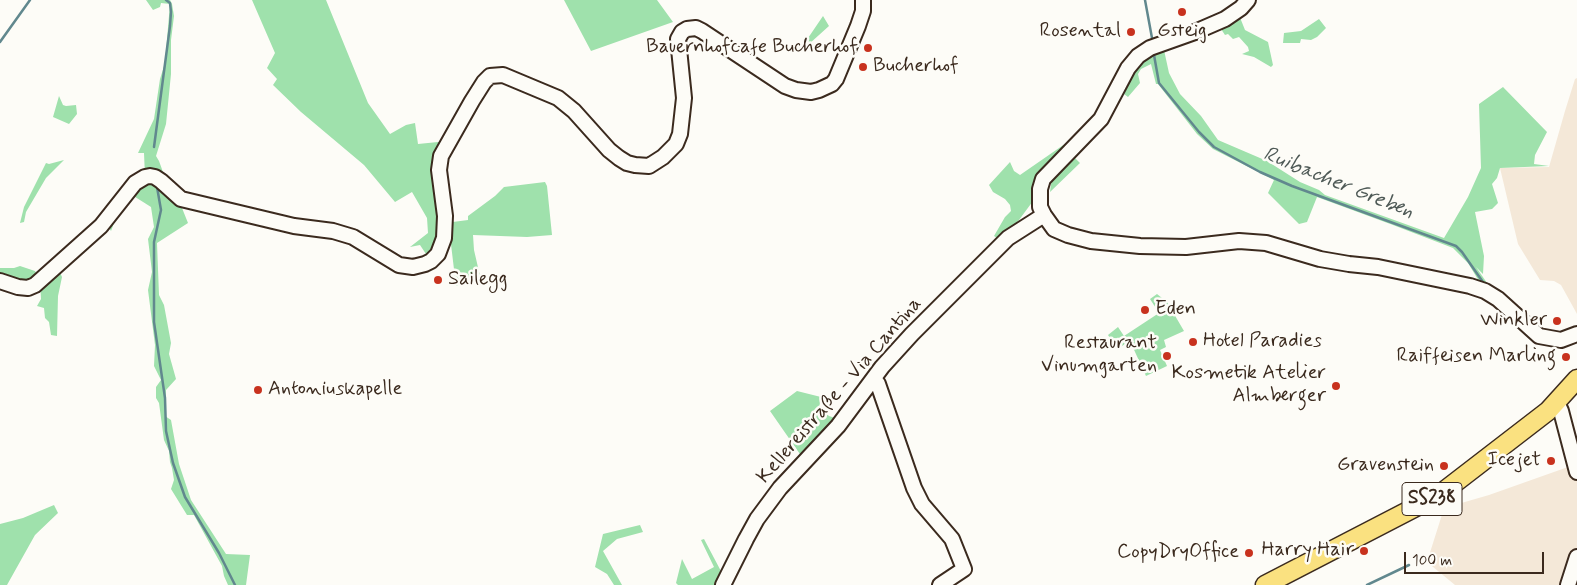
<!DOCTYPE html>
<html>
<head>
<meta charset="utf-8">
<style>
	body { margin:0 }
	#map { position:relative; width:1577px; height:585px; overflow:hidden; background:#fdfcf7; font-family:Mynerve,sans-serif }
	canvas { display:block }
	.scale { position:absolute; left:1404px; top:552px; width:140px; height:22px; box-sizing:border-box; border:2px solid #3b2a1e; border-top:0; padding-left:6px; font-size:15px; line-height:18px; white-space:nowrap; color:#3b2a1e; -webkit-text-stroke:4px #fdfcf7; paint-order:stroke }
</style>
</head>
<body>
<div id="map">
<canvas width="1577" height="585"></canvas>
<div class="scale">100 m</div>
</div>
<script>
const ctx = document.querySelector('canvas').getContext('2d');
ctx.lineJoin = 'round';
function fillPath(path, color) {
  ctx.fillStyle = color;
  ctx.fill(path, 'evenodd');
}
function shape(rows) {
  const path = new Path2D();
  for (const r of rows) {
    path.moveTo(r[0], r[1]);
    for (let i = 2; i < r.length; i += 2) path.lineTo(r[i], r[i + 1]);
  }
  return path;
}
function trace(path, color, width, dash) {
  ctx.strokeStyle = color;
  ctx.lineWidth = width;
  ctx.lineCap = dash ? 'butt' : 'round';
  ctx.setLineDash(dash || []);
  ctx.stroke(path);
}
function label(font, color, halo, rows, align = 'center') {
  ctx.font = font + ' Mynerve,sans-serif';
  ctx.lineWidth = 5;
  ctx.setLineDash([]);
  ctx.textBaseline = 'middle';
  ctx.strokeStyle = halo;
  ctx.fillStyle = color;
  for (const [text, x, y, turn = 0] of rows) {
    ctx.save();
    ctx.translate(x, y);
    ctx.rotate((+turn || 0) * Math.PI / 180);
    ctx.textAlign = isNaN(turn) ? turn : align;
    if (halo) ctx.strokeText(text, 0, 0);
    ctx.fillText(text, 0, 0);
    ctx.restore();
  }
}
fillPath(shape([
	[1577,78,1577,314,1561,285,1554,281,1540,280,1518,244,1500,168,1549,167,1565,111,1575,79],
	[1568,467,1577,472,1577,585,1455,585,1427,562,1446,502,1451,506,1489,495]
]), '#f4e8d8');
fillPath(shape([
	[146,0,170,0,172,4,174,16,171,40,171,74,166,124,156,156,159,161,168,186,180,203,188,223,157,243,159,295,164,305,171,343,169,354,176,379,166,390,165,416,171,420,179,464,191,500,226,554,250,555,246,585,228,585,224,576,222,566,194,515,187,515,171,489,174,480,172,468,170,462,169,451,164,440,159,403,156,398,156,387,161,380,154,366,155,345,148,290,152,272,148,239,154,227,151,207,132,195,116,218,111,231,105,221,145,177,144,153,138,153,154,119,160,79,165,63,170,4,161,3,160,7,153,10],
	[252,0,326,0,368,103,390,134,406,125,415,123,418,144,438,142,447,146,441,156,445,223,468,220,468,216,495,196,504,187,545,182,547,186,552,235,527,237,473,235,474,250,480,276,456,286,450,236,425,264,426,254,420,245,410,247,428,233,427,218,412,192,395,202,364,165,301,112,273,85,277,79,267,68,275,53],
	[564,0,657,0,673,22,591,51],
	[1237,10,1245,30,1268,42,1273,65,1271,67,1254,57,1242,54,1249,51,1248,47,1239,37,1233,39,1228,34,1225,35,1217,23],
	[823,16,829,26,809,44,788,49,787,43,790,46,806,41],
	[1319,19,1326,28,1317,37,1311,40,1301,39,1300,43,1283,43,1284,33,1301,31],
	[1164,50,1169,73,1180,94,1201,116,1218,140,1267,161,1300,182,1319,190,1325,195,1444,238,1468,197,1481,168,1479,104,1503,87,1547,132,1535,155,1534,164,1549,166,1500,168,1497,178,1492,184,1498,203,1492,209,1475,212,1484,256,1483,274,1476,267,1498,299,1485,291,1468,263,1453,248,1393,225,1317,197,1307,222,1299,224,1268,193,1274,180,1213,149,1197,134,1158,84,1156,84,1151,64,1141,69,1138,74,1140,83,1128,97,1124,94,1133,74,1141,63,1148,57],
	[59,96,63,105,66,106,76,105,77,114,69,124,53,117],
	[1072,139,1074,141,1034,189,1033,201,1019,220,1000,240,994,236,1005,217,1011,211,1010,205,1005,199,993,192,989,185,1010,162,1014,171,1020,175],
	[1073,156,1080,163,1050,192,1051,184,1055,176],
	[64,160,46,178,26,212,24,222,20,223,24,207,46,163,49,164],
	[20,266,35,271,40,280,57,266,62,277,58,296,57,336,51,335,49,322,45,318,44,308,37,306,41,299,40,281,0,281,0,268,14,268],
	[1157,294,1167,302,1184,331,1164,340,1166,347,1160,350,1167,366,1146,376,1130,341,1117,349,1108,335,1118,327,1124,336,1159,313,1150,299],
	[797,391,821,397,819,408,829,416,838,419,802,457,770,411],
	[54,505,58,513,35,535,7,585,0,585,0,524,23,518],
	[640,525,643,532,617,539,603,551,622,585,614,585,607,574,595,567,603,534],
	[704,539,723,575,718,585,678,585,676,583,682,559,692,579,714,567,701,540]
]), '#9fe1ac');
trace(shape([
	[1145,0,1152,38],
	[0,42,30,0],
	[1154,55,1159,83,1199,132,1214,147,1260,172,1292,186,1456,246,1462,252,1485,285],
	[154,147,170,26,171,12,170,3,166,0],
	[157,187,161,210,154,242,154,322,165,398,166,431,173,463,185,497,219,553,235,585],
	[1367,585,1409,565]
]), '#61888e', 2.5);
const minor = shape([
	[1248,0,1241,8,1225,19,1195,32,1150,48,1138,56,1128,68,1101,119,1043,179,1040,189,1040,207,1044,215,1054,229,1068,235,1091,241,1140,246,1186,247,1239,241,1266,243,1320,259,1349,264,1378,267,1470,286,1485,291,1498,299,1539,336,1561,340,1577,334],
	[0,281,18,287,28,288,35,285,101,226,135,183,145,177,150,176,155,177,161,181,181,199,294,226,333,231,353,237,399,265,413,267,425,264,431,261,438,254,444,238,445,216,439,170,441,156,472,101,484,82,490,76,503,75,558,98,574,111,609,150,619,158,627,163,635,165,649,166,663,157,676,144,680,134,684,98,678,39,682,32,687,29,696,28,702,31,785,86,796,90,811,92,819,90,832,84,836,79,858,26,863,11,863,0],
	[874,378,878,384,914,488,922,504,952,539,964,569,940,585],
	[1557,402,1561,411,1577,472],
	[723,585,746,539,757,519,780,488,838,426,882,367,912,334,1008,238,1044,215],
	[1568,585,1577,557]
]);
const major = shape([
	[1265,585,1439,495,1548,411,1577,379]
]);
trace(minor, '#3b2a1e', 18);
trace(major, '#3b2a1e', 21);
trace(minor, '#fdfcf7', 14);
trace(major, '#fae180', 18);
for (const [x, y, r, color] of [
	[1182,12,5,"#c8321e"],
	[1131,32,5,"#c8321e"],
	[868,48,5,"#c8321e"],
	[863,67,5,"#c8321e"],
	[438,280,5,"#c8321e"],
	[1145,310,5,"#c8321e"],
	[1557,321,5,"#c8321e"],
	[1193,342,5,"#c8321e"],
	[1167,356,5,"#c8321e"],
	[1566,357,5,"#c8321e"],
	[1336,386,5,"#c8321e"],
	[258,390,5,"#c8321e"],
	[1551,461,5,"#c8321e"],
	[1444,466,5,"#c8321e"],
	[1364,551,5,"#c8321e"],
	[1249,553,5,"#c8321e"]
]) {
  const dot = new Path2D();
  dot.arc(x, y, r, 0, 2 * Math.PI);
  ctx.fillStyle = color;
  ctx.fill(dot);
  trace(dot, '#fdfcf7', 2);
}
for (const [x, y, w] of [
	[1432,499,60]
]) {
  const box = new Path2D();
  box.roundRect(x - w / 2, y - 16.5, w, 33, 4);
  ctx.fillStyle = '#fdfcf7';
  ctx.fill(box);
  trace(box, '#3b2a1e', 1);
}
label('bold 19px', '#3b2a1e', null, [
	["SS238",1432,499]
]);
label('20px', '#3b2a1e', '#fdfcf7', [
	["Rosental",1121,32],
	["Gsteig",1182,32,"center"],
	["Bauernhofcafe Bucherhof",858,48],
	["Bucherhof",873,67,"left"],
	["Sailegg",448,280,"left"],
	["Eden",1155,310,"left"],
	["Winkler",1547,321],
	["Hotel Paradies",1203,342,"left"],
	["Restaurant",1157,344],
	["Vinumgarten",1157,367],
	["Raiffeisen Marling",1556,357],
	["Kosmetik Atelier",1326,374],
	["Almberger",1326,397],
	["Antoniuskapelle",268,390,"left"],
	["Icejet",1541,461],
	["Gravenstein",1434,466],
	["Harry Hair",1354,551],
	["CopyDryOffice",1239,553]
], 'right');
label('20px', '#3b2a1e', '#fdfcf7', [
	["Kellereistraße - Via Cantina",840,391,-49]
]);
label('italic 21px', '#4e5956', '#fdfcf7', [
	["Ruibacher Greben",1338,184,22]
]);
</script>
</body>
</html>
